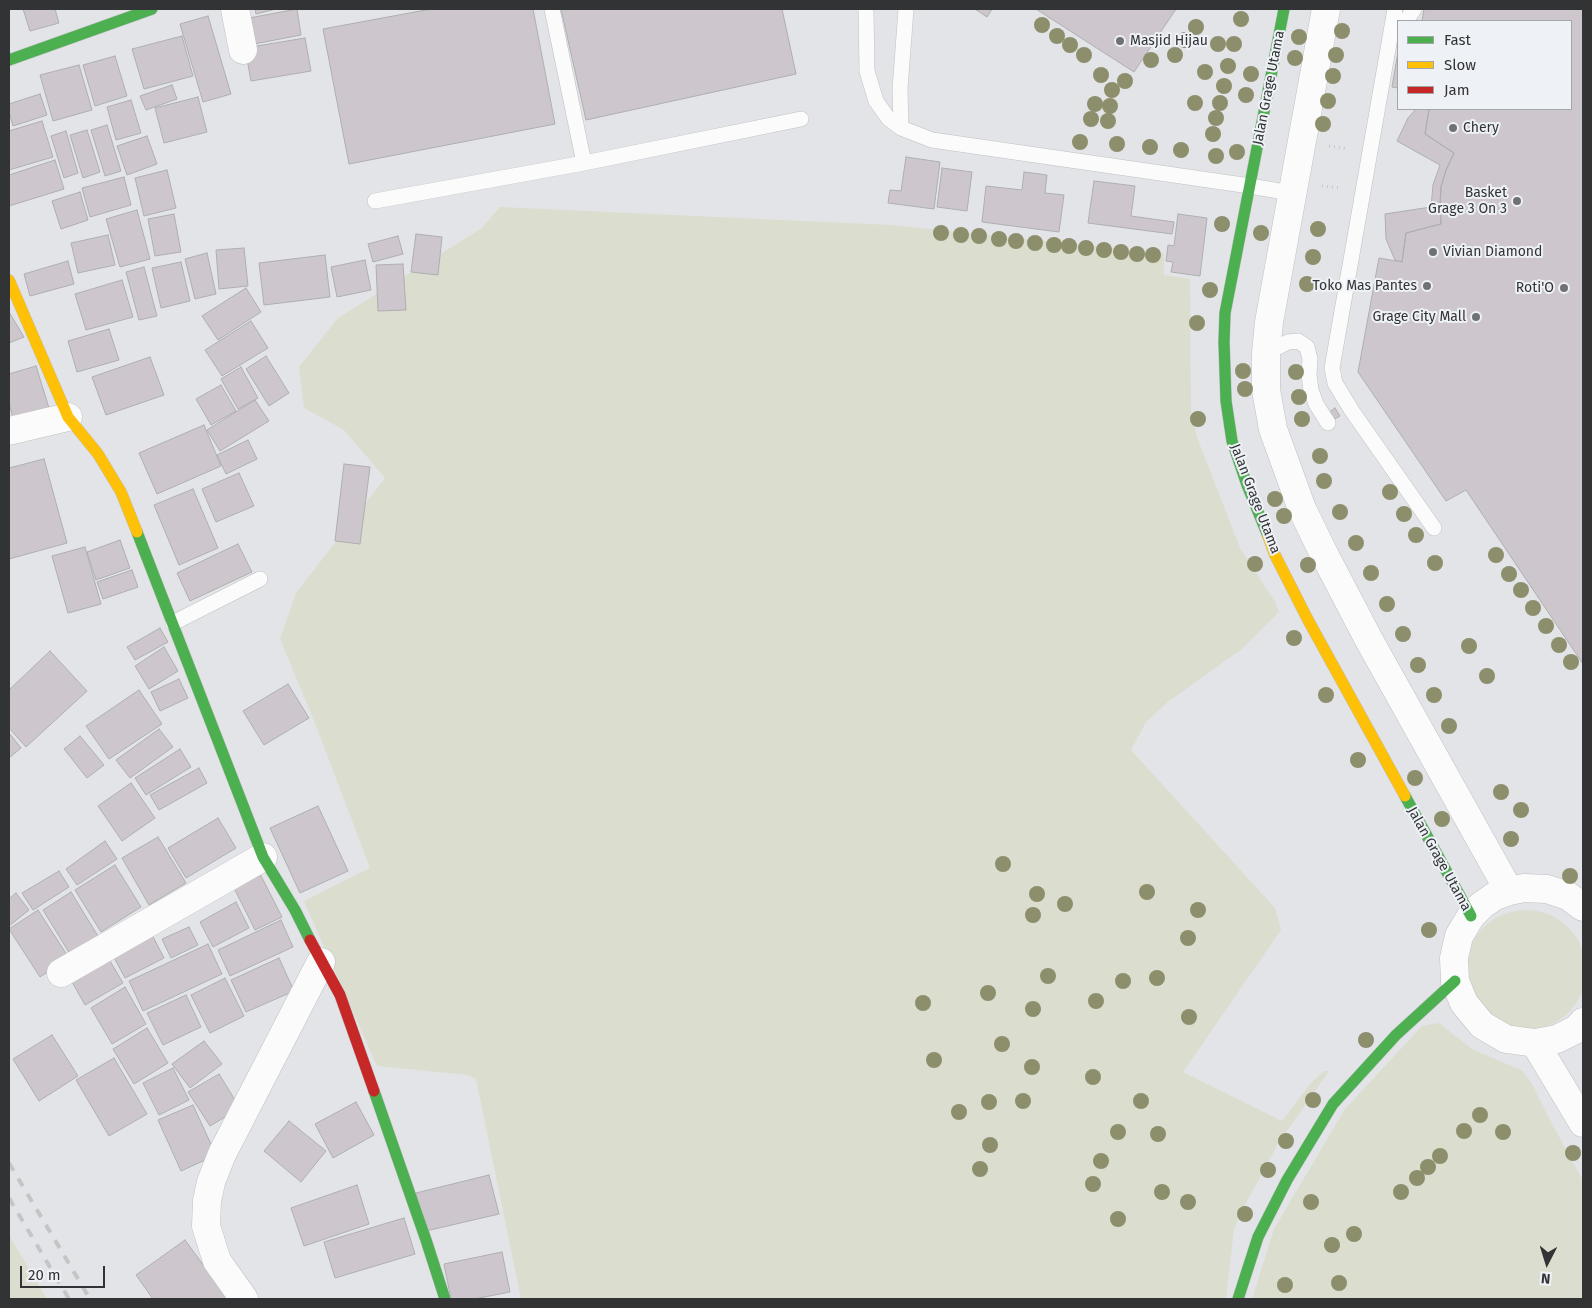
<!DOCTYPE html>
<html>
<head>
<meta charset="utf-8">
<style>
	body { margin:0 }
	#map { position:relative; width:1592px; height:1308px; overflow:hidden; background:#e2e4e7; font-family:"Fira Sans",sans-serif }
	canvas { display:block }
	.frame { position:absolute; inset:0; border:10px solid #323335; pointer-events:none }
	.legend { position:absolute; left:1397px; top:20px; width:175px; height:90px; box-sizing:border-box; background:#eef2f6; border:1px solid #a3a6a9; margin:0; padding:6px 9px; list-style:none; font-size:15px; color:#323335 }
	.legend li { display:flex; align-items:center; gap:10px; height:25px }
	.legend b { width:25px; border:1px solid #a3a6a9 }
	.north { position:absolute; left:1522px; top:1238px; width:50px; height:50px; -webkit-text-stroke:4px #eef2f6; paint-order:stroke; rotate:185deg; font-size:14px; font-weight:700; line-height:20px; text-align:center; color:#323335 }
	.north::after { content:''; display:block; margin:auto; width:18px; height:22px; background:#323335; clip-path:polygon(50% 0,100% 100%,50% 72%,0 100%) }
	.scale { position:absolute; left:20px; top:1266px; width:85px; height:22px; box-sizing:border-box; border:2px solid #323335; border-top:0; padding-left:6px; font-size:15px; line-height:18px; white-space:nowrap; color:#323335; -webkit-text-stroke:4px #eef2f6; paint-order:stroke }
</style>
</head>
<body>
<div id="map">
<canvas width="1592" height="1308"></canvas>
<div class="frame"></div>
<ul class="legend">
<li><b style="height:6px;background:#4caf50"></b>Fast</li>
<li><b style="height:6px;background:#ffc107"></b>Slow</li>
<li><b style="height:6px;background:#c62828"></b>Jam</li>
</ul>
<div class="north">N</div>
<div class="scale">20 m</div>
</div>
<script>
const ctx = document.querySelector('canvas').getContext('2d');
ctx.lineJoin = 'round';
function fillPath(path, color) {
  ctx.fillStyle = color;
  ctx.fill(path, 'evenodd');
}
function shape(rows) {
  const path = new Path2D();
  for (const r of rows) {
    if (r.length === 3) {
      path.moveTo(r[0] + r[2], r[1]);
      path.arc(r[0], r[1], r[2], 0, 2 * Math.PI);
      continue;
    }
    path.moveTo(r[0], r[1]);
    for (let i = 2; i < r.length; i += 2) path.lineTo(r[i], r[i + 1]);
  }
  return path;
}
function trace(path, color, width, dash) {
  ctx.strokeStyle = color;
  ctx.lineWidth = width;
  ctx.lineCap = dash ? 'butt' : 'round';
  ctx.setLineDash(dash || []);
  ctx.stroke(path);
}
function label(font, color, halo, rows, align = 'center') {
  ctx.font = font + ' "Fira Sans",sans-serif';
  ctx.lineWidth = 4;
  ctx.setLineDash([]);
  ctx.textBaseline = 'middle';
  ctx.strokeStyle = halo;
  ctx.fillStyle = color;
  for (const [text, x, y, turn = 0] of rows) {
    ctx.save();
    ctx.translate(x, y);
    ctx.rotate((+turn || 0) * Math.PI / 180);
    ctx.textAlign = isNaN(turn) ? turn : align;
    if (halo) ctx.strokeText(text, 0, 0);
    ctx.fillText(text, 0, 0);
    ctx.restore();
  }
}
fillPath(shape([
	[500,207,891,225,1164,253,1164,275,1190,279,1191,414,1197,437,1240,548,1275,602,1279,612,1243,648,1168,702,1146,722,1131,750,1275,908,1281,930,1183,1072,1282,1121,1309,1085,1324,1071,1329,1071,1279,1142,1240,1214,1234,1229,1226,1299,521,1299,476,1079,467,1075,377,1066,304,901,370,868,315,723,280,639,296,593,385,478,344,430,304,408,299,367,338,318,482,228],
	[1526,970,60],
	[1439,1023,1472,1049,1523,1071,1532,1084,1550,1120,1583,1181,1583,1299,1252,1299,1274,1229,1345,1109,1422,1026],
	[9,1235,47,1299,9,1299]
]), '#dbdece');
const building = shape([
	[23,9,55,9,59,23,30,31,23,9],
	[255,9,276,9,256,14,255,9],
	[297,9,301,35,249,45,244,19,297,9],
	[431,9,533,9,555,124,349,164,323,29,431,9],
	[561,9,782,9,796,74,586,120,561,9],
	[975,9,992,9,987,17,975,9],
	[1036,9,1176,9,1134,72,1036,9],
	[1424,9,1583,9,1583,664,1466,490,1446,501,1358,372,1379,258,1402,262,1406,233,1441,224,1440,205,1441,187,1446,170,1454,153,1425,134,1429,109,1571,109,1571,21,1422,21,1424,9],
	[208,16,231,94,203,102,180,24,208,16],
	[182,36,193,76,144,89,132,49,182,36],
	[305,38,311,71,251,81,245,48,305,38],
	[1398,52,1398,88,1392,87,1398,52],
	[115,56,127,96,95,106,83,65,115,56],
	[79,65,92,110,53,121,40,75,79,65],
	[172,85,177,99,146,110,140,96,172,85],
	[40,94,47,115,13,126,9,112,9,104,40,94],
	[198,97,207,132,164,143,155,108,198,97],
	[131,100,141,133,116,140,107,107,131,100],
	[1416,109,1429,109,1425,134,1454,153,1446,170,1441,187,1440,205,1441,224,1406,233,1402,262,1395,260,1386,239,1385,214,1431,207,1433,185,1440,165,1397,141,1408,118,1416,109],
	[42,121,53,157,9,170,9,131,42,121],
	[107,125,121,171,105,176,91,130,107,125],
	[87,130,100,172,83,178,70,135,87,130],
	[66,131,78,173,64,178,51,136,66,131],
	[147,136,157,164,127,175,117,146,147,136],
	[906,157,940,162,934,209,888,203,890,190,901,191,906,157],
	[55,160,64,189,9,206,9,175,55,160],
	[942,168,972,172,967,211,937,207,942,168],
	[167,170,176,208,144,216,135,178,167,170],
	[1024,172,1047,175,1045,193,1064,195,1059,232,982,222,986,186,1022,190,1024,172],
	[124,177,131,205,90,217,82,188,124,177],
	[1094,181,1135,186,1131,216,1174,222,1172,234,1088,223,1094,181],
	[80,192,88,220,61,229,52,201,80,192],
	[137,210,150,259,120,267,106,219,137,210],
	[174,214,181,252,155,256,148,219,174,214],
	[1178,214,1207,218,1200,276,1171,272,1173,262,1166,261,1168,245,1174,246,1178,214],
	[416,234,442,237,438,275,411,272,416,234],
	[108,235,115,265,78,273,71,243,108,235],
	[398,236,403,254,373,262,368,244,398,236],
	[244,248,248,286,219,289,216,250,244,248],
	[207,253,216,294,195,299,185,259,207,253],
	[325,255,330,297,264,305,259,263,325,255],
	[365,260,371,290,337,297,331,267,365,260],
	[68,261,74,284,30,296,24,274,68,261],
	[181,262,190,301,161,308,152,268,181,262],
	[403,264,406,310,378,311,376,265,403,264],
	[144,267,157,316,139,320,126,272,144,267],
	[122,280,133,317,86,330,75,294,122,280],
	[246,288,261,312,218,340,202,316,246,288],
	[9,312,24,337,9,343,9,312],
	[251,321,268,348,222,376,205,350,251,321],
	[109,329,119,360,77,372,68,341,109,329],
	[266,356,289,393,269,406,246,369,266,356],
	[150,357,164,395,106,415,92,377,150,357],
	[36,366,49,408,13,418,9,403,9,374,36,366],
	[241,367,258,398,238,409,221,379,241,367],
	[221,385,236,411,211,425,196,399,221,385],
	[255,400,269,421,220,451,207,430,255,400],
	[1335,408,1340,416,1333,420,1328,413,1335,408],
	[204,425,221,466,157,494,139,453,204,425],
	[248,440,257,459,226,474,217,455,248,440],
	[44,459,67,543,9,559,9,468,44,459],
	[344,464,370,467,360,544,335,541,344,464],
	[239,473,254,506,216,522,202,489,239,473],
	[193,489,218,548,179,565,154,505,193,489],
	[120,540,130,568,96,580,87,552,120,540],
	[238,544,252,572,190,601,177,573,238,544],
	[85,547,101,604,68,613,52,556,85,547],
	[132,570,138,587,103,599,97,582,132,570],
	[160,628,168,642,135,660,127,647,160,628],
	[164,647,178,671,149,689,135,666,164,647],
	[50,651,87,691,26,747,9,728,9,690,50,651],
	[179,679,188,698,160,711,151,692,179,679],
	[288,684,309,718,264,745,243,711,288,684],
	[139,690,162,724,109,759,86,726,139,690],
	[159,729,173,747,130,778,116,760,159,729],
	[9,733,21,748,9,758,9,733],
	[80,736,104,765,87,778,64,749,80,736],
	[180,749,191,767,146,795,135,778,180,749],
	[199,768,207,783,159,810,150,795,199,768],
	[131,783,155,818,122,841,98,806,131,783],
	[318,806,348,871,300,893,270,828,318,806],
	[218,818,236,848,186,878,168,848,218,818],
	[158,837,186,883,149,905,122,858,158,837],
	[105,841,117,859,77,885,66,869,105,841],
	[255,864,282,917,255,930,229,878,255,864],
	[115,865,141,907,101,932,75,890,115,865],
	[59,871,69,887,33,910,22,893,59,871],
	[71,892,101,941,73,959,43,910,71,892],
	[16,893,29,910,9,926,9,899,16,893],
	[236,902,249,928,213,947,200,922,236,902],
	[38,910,69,958,40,977,9,929,38,910],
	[281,920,293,947,230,976,218,950,281,920],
	[148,927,164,958,125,978,109,948,148,927],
	[189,927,198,945,171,958,162,939,189,927],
	[208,944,222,974,143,1011,129,981,208,944],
	[104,951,123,983,85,1005,67,973,104,951],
	[279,958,294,991,246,1012,231,980,279,958],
	[225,978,244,1016,210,1033,191,995,225,978],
	[125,987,146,1024,112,1044,91,1008,125,987],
	[186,995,201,1027,163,1045,147,1013,186,995],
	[147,1028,168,1063,134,1084,113,1049,147,1028],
	[52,1035,78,1076,39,1101,13,1059,52,1035],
	[204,1041,222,1064,190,1088,172,1064,204,1041],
	[114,1058,147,1114,109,1136,76,1080,114,1058],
	[173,1068,189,1100,159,1115,143,1083,173,1068],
	[219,1074,240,1108,210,1126,188,1092,219,1074],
	[356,1102,374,1135,333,1158,315,1124,356,1102],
	[193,1105,216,1155,181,1171,158,1120,193,1105],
	[289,1121,326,1151,301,1182,264,1151,289,1121],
	[489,1175,499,1214,426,1231,416,1193,489,1175],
	[357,1185,369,1224,304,1246,291,1208,357,1185],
	[404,1218,415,1254,335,1278,324,1242,404,1218],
	[185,1240,228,1299,153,1299,136,1275,185,1240],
	[502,1252,510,1292,474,1299,451,1299,444,1264,502,1252]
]);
fillPath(building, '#cdc7cd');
trace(building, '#aeaeb0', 1);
const lane = shape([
	[552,9,584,163],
	[866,9,867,71,876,101,888,118,901,128,932,140,1250,186,1291,193],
	[1395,9,1332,368,1335,383,1352,411,1434,528],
	[1406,21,1414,9],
	[901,128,900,89,906,9],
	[375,201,584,163,801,119],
	[1266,353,1288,342,1298,341,1307,347,1310,359,1309,375,1311,390,1316,404,1328,423],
	[173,623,260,579]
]);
const street = shape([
	[235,9,243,50],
	[1326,9,1269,322,1266,353,1266,390,1273,429,1302,509,1323,552,1369,640,1509,891],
	[9,431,68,417],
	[1583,907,1568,896,1547,889,1524,888,1509,891,1495,896,1482,905,1471,916,1459,936,1454,958,1455,981,1464,1003,1482,1025,1506,1039,1535,1043,1557,1039,1577,1029,1583,1022],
	[61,973,263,857],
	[1535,1043,1583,1123],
	[244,1299,217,1261,206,1226,207,1201,211,1182,222,1154,321,962]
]);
const fast = shape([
	[9,60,152,9],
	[137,532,263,857,295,910,310,940],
	[1268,536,1247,485,1232,441,1226,401,1224,342,1225,313,1284,9],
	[1405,796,1471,916],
	[374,1091,426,1240,445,1299],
	[1238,1299,1258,1237,1287,1180,1333,1104,1396,1035,1455,981]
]);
const slow = shape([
	[9,280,68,417,98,454,121,492,137,532],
	[1268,536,1275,555,1308,620,1405,796]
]);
const jam = shape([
	[310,940,340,995,374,1091]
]);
trace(lane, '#bfc0c2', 16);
trace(street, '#bfc0c2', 29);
trace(fast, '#bfc0c2', 12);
trace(slow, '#bfc0c2', 12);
trace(jam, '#bfc0c2', 12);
trace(shape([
	[1329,146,1347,149],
	[1322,186,1341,188]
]), '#c5c5c6', 3, [1, 4]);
trace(lane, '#fbfbfb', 15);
trace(street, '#fbfbfb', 28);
trace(fast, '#4caf50', 11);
trace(slow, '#ffc107', 11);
trace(jam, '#c62828', 11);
trace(shape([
	[9,1163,90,1299],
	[9,1198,69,1299]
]), '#c5c5c6', 4, [9, 9]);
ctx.fillStyle = '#8c8e6c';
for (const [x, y] of [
	[1241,19],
	[1042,25],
	[1196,27],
	[1342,31],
	[1057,36],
	[1299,37],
	[1185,40],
	[1218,44],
	[1234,44],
	[1070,45],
	[1084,55],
	[1175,55],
	[1336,55],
	[1295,58],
	[1151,60],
	[1228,66],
	[1205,72],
	[1251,74],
	[1101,75],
	[1333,76],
	[1125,81],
	[1224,86],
	[1112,90],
	[1246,95],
	[1328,101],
	[1195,103],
	[1220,103],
	[1095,104],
	[1110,106],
	[1216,118],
	[1091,119],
	[1108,121],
	[1323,124],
	[1213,134],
	[1080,142],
	[1117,144],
	[1150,147],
	[1181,150],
	[1237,152],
	[1216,156],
	[1222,224],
	[1318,229],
	[941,233],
	[1261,233],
	[961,235],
	[979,236],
	[999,239],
	[1016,241],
	[1035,243],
	[1054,245],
	[1069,246],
	[1086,248],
	[1104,250],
	[1121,252],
	[1137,254],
	[1153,255],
	[1313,257],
	[1307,284],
	[1210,290],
	[1197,323],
	[1243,371],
	[1296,372],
	[1245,389],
	[1299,397],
	[1198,419],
	[1302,419],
	[1320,456],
	[1324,481],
	[1390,492],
	[1275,499],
	[1340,512],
	[1404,514],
	[1284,516],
	[1416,535],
	[1356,543],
	[1496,555],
	[1435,563],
	[1255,564],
	[1308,565],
	[1371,573],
	[1509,574],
	[1521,590],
	[1387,604],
	[1533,608],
	[1546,626],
	[1403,634],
	[1294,638],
	[1559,645],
	[1469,646],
	[1571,662],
	[1418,665],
	[1487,676],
	[1326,695],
	[1434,695],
	[1449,726],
	[1358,760],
	[1415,778],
	[1501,792],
	[1521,810],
	[1442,819],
	[1511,839],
	[1003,864],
	[1570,876],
	[1147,892],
	[1037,894],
	[1065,904],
	[1198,910],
	[1033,915],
	[1429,930],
	[1188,938],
	[1048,976],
	[1157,978],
	[1123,981],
	[988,993],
	[1096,1001],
	[923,1003],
	[1033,1009],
	[1189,1017],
	[1366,1040],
	[1002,1044],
	[934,1060],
	[1032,1067],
	[1093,1077],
	[1313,1100],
	[1023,1101],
	[1141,1101],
	[989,1102],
	[959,1112],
	[1480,1115],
	[1464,1131],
	[1118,1132],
	[1503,1132],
	[1158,1134],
	[1286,1141],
	[990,1145],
	[1573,1153],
	[1440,1156],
	[1101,1161],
	[1428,1167],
	[980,1169],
	[1268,1170],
	[1417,1178],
	[1093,1184],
	[1162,1192],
	[1401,1192],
	[1188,1202],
	[1311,1202],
	[1245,1214],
	[1118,1219],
	[1354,1234],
	[1332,1245],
	[1339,1283],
	[1285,1285]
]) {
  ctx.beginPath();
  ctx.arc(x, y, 8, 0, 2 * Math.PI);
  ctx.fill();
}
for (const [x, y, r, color] of [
	[1120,41,5,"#707173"],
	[1453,128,5,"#707173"],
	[1517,201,5,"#707173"],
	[1433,252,5,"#707173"],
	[1427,286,5,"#707173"],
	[1564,288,5,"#707173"],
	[1476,317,5,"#707173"]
]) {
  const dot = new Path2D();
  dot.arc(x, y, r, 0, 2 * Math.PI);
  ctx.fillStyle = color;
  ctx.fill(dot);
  trace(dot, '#eef2f6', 2);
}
label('14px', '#323335', '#eef2f6', [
	["Masjid Hijau",1130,41,"left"],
	["Chery",1463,128,"left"],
	["Basket",1507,193],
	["Grage 3 On 3",1507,209],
	["Vivian Diamond",1443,252,"left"],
	["Toko Mas Pantes",1417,286],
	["Roti'O",1554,288],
	["Grage City Mall",1466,317]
], 'right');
label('14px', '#323335', '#eef2f6', [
	["Jalan Grage Utama",1269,88,-79],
	["Jalan Grage Utama",1255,499,69],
	["Jalan Grage Utama",1439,859,61]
]);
</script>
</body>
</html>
